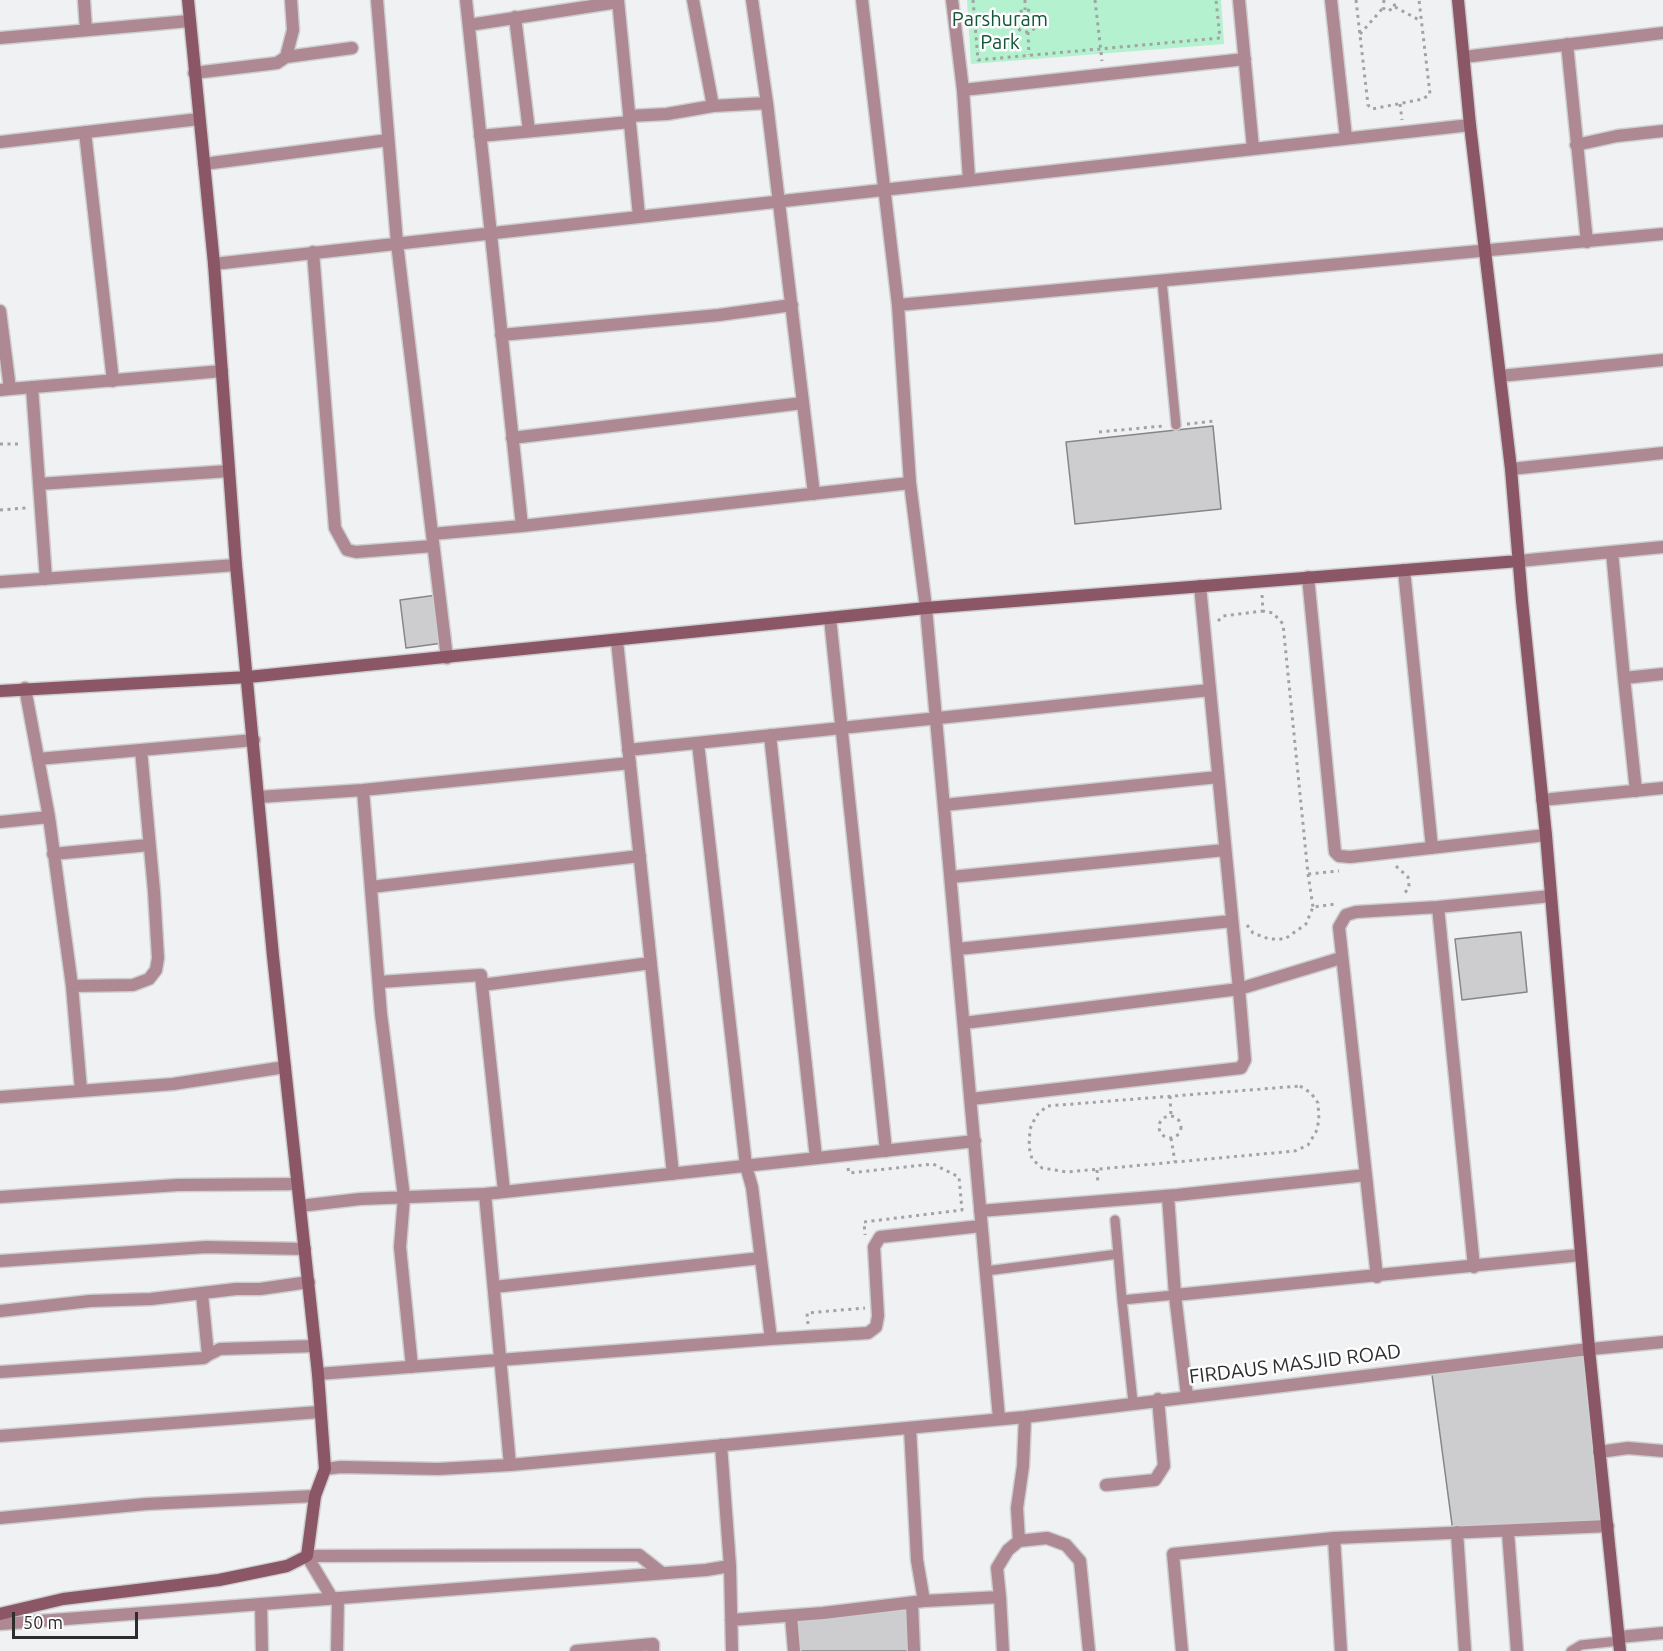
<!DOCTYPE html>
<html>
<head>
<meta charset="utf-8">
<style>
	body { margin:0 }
	#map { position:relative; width:1663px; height:1651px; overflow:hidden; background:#f0f1f3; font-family:Ubuntu,sans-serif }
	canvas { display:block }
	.scale { position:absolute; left:12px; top:1612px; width:126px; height:27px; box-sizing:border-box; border:3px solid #2d2d2e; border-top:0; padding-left:8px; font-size:18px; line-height:21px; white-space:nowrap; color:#2d2d2e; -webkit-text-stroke:4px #fefeff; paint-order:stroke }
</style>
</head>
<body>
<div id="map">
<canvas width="1663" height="1651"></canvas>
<div class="scale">50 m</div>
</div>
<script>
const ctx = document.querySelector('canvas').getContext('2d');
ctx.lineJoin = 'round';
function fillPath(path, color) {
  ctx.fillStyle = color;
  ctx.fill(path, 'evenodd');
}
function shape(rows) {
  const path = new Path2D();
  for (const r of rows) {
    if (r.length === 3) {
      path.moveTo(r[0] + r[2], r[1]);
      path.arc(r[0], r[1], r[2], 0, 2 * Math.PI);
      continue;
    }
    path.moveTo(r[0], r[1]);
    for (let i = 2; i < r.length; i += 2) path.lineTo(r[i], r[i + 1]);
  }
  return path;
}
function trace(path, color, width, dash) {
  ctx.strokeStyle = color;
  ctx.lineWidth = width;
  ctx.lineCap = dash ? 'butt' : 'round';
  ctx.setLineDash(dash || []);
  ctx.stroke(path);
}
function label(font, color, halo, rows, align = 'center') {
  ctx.font = font + ' Ubuntu,sans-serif';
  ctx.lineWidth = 5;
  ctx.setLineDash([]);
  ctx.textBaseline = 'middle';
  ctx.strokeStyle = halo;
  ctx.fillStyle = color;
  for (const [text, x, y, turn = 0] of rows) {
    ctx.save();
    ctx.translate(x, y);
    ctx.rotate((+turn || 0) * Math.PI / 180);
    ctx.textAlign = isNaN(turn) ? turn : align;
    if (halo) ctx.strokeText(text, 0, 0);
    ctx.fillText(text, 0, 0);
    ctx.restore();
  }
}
fillPath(shape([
	[967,0,1221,0,1224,44,971,64]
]), '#b3f1cf');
const building = shape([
	[1213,426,1221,509,1075,524,1066,442,1213,426],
	[437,595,443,643,406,648,400,600,437,595],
	[1521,932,1527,992,1462,1000,1455,939,1521,932],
	[1588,1349,1608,1524,1453,1532,1431,1367,1588,1349],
	[912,1606,914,1651,797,1651,794,1618,912,1606]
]);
fillPath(building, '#cdcdcf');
trace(building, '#868587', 1.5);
const lane = shape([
	[1162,281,1176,425],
	[1118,1254,1122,1300,1175,1295],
	[986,1271,1118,1254,1115,1220],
	[1122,1300,1133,1402],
	[1571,1651,1581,1645,1619,1641]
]);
const street = shape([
	[84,0,86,30],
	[377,0,397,243,447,658],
	[618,0,639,216],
	[693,0,713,106,767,103,752,0],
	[862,0,898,305,910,483,926,608,999,1418],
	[952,0,963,90,1245,59],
	[1239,0,1253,148],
	[1331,0,1346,138],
	[515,17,529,131],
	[469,25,618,2],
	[0,38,189,21],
	[1567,44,1587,242],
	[286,57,352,48],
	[1464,57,1663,33],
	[194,73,277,63,286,57,293,30,291,0],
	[963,90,969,179],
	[767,103,814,494],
	[629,116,667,114,713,106],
	[85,132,113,381],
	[480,136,630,122],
	[0,142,199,119],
	[1576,145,1617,136,1663,131],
	[204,164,388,140],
	[313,252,335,528,347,550,356,552,433,546],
	[214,264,1470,125],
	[898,305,1663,234],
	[0,311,10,389,0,390],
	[501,335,719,315,792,305],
	[1500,376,1663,360],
	[32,387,46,579],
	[10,389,222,371],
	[512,438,803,403],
	[1511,469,1663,453],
	[39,484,229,471],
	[522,526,910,483],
	[432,534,522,526,466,0],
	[1612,552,1624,678,1663,674],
	[1519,561,1663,547],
	[1404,570,1432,848],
	[1308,577,1335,852,1339,856,1350,857,1546,835],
	[0,582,236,565],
	[830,618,886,1151],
	[617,641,673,1174],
	[1624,678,1636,791],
	[25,688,49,817,72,986,81,1090],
	[770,735,816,1158],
	[628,750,1210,690],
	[38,759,254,740],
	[363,790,381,1014,404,1197,400,1247,412,1367],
	[259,797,363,790,630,763],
	[1542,800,1663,788],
	[944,805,1218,777],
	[0,822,49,817],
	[53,854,149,845],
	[951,877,1225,850],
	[371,887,640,856],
	[1438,907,1474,1267],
	[958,949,1232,921],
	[379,982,481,975,482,985],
	[72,986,133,985,149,979,156,970,158,958,154,891,141,750],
	[964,1023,1239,989,1341,958],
	[0,1097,173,1084,285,1067],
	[971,1099,1241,1068,1245,1060,1239,989,1200,586],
	[504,1191,482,985,651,963],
	[1168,1196,1175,1295,1187,1396],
	[0,1197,178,1185,297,1184],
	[300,1206,360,1199,485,1194],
	[980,1211,1177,1195,1366,1175],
	[0,1261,206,1247,305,1249],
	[1377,1277,1339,927,1346,915,1356,912,1438,907,1551,896],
	[494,1287,761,1258],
	[1175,1295,1581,1255],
	[0,1311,90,1301,151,1299,236,1289,260,1289,309,1282],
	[771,1339,868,1333,876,1327,878,1316,874,1247,880,1237,981,1226],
	[1581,1350,1663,1342],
	[208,1355,220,1349,315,1346],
	[0,1372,204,1358,208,1355,202,1294],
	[318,1374,771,1339,752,1187,746,1166,698,743],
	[1025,1417,1023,1466,1017,1508,1019,1541,1047,1538,1066,1545,1080,1561,1089,1651],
	[0,1436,319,1412],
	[721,1445,730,1566],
	[1599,1452,1628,1448,1663,1451],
	[510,1465,485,1194,975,1141],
	[325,1469,341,1467,438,1469,510,1465,1025,1417,1589,1349],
	[1106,1485,1155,1480,1164,1466,1158,1399],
	[0,1518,146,1504,315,1496],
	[1457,1532,1465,1651],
	[1508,1532,1517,1651],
	[1334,1538,1341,1651],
	[307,1556,639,1555,662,1573],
	[307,1556,332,1598],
	[1000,1597,997,1568,1008,1550,1019,1541],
	[924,1601,1000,1597,1003,1651],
	[912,1603,914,1651],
	[261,1604,262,1651],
	[791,1616,794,1651],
	[731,1620,823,1613,924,1601,917,1560,910,1428],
	[0,1624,706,1570,730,1566,732,1651],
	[1619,1637,1663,1633],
	[337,1651,338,1598],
	[576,1651,653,1644,653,1651],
	[1182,1651,1173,1554,1334,1538,1608,1526]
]);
const secondary = shape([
	[1458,0,1470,125,1511,469,1522,601,1546,835,1589,1349,1620,1651],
	[0,691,248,677,926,608,1519,561],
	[0,1614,63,1599,219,1580,287,1566,307,1556,315,1496,325,1469,318,1374,273,956,236,565,214,264,188,0]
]);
trace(lane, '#cdced0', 12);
trace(street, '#cdced0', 15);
trace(secondary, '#cdced0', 15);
trace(shape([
	[973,0,978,60,1220,38,1216,0],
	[1025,0,1025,10],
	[1095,0,1102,61],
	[1356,0,1368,105,1372,109,1423,99,1430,94,1419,0],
	[1384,0,1383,8,1388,11,1395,7,1393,0],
	[1395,7,1421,21],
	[1026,21,11],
	[1028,32,1029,55],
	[1360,34,1383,8],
	[1400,104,1402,120],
	[1187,424,1215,421],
	[1099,432,1163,426],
	[0,444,21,444],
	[0,510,26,508],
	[1262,595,1263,611,1273,613,1283,624,1308,874,1339,871],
	[1218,621,1223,616,1263,611],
	[1396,866,1408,877,1409,886,1404,895],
	[1308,874,1313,907],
	[1247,925,1253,933,1269,939,1285,939,1306,924,1313,907,1336,904],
	[1300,1086,1311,1093,1318,1103,1319,1120,1316,1132,1308,1145,1295,1151,1067,1172,1042,1168,1032,1159,1029,1147,1030,1129,1036,1116,1047,1106,1300,1086],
	[1170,1096,1171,1116],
	[1170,1127,11],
	[1171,1138,1175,1162],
	[848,1168,849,1173,933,1164,959,1177,962,1210,864,1222,865,1235],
	[1097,1170,1098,1184],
	[808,1324,807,1313,865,1308]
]), '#a2a3a5', 3, [3, 4.5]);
trace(lane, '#ae8993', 9);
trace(street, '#ae8993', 12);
trace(secondary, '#8b5767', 12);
label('20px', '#135639', '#fefeff', [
	["Parshuram",1000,19],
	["Park",1000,42]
]);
label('20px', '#2d2d2e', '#fefeff', [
	["FIRDAUS MASJID ROAD",1295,1364,-7]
]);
</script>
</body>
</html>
